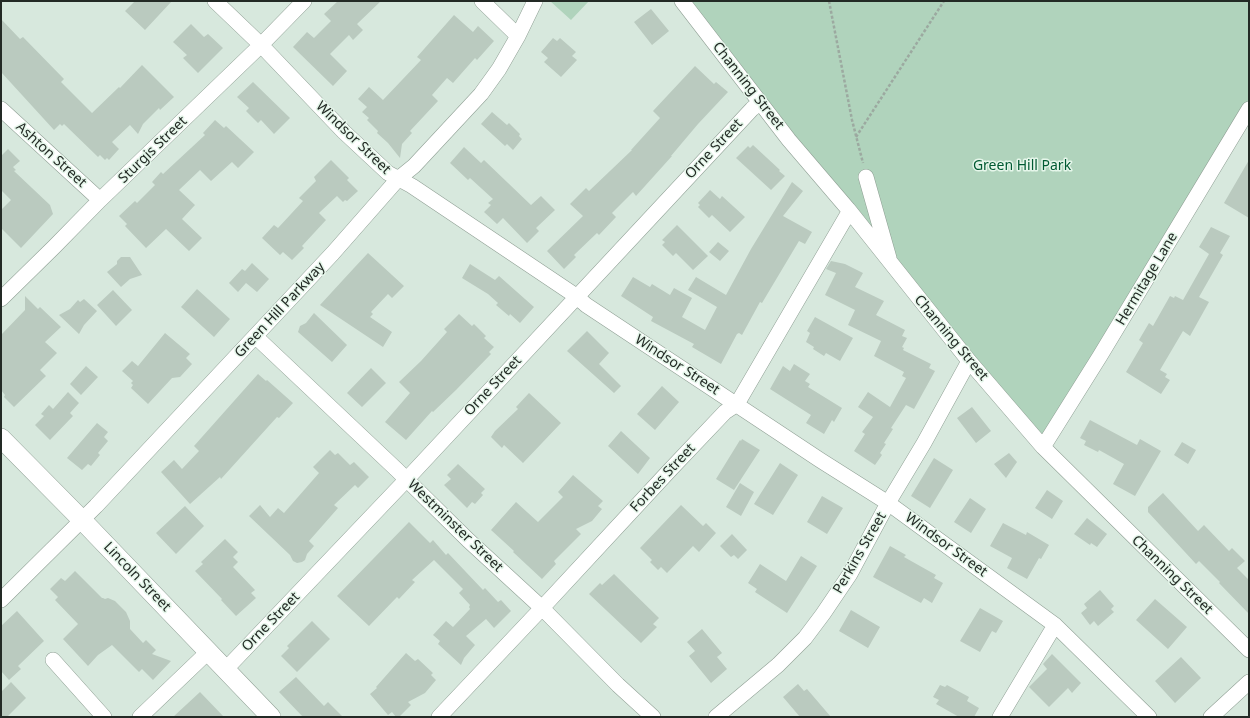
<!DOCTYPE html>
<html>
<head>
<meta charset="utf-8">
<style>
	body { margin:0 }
	#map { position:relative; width:1250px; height:718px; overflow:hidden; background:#d7e8dd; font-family:"Noto Sans",sans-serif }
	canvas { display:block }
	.frame { position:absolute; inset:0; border:2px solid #232a25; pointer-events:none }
</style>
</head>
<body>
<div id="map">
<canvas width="1250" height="718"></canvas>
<div class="frame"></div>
</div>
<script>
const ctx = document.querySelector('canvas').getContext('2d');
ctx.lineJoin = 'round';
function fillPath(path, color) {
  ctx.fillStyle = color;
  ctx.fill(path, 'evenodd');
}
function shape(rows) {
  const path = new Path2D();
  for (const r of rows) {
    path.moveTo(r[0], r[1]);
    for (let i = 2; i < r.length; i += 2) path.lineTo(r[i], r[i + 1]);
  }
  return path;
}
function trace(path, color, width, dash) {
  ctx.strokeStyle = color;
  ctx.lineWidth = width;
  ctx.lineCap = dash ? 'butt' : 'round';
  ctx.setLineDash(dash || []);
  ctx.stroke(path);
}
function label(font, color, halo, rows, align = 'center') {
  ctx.font = font + ' "Noto Sans",sans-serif';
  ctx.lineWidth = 3;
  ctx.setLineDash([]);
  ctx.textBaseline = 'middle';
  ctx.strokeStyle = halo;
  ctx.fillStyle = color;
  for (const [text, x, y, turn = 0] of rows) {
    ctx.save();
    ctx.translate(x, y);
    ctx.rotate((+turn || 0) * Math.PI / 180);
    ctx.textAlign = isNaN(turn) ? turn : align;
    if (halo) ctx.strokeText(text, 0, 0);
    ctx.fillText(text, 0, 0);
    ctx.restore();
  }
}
fillPath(shape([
	[550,1,589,1,571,20],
	[682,1,1249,1,1249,109,1043,447]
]), '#b0d3bc');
fillPath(shape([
	[135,1,172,1,145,30,125,11],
	[338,1,381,1,357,24,363,30,353,40,349,35,330,54,347,71,333,86,293,47,307,32,314,38,331,21,324,14],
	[651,9,669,31,652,45,634,22],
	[454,15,473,32,478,26,494,41,477,60,475,58,453,83,447,78,432,95,438,101,410,131,412,133,402,144,400,158,388,143,377,133,378,131,367,120,369,118,362,112,367,107,358,99,369,87,383,100,421,60,417,57],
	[1,19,20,39,23,37,64,79,61,82,92,113,119,87,120,88,142,65,174,97,160,110,159,108,143,124,138,134,130,125,112,142,119,149,109,160,107,158,105,160,100,155,98,157,64,124,62,126,60,124,54,130,1,72],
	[191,24,204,37,208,34,223,48,198,73,183,58,187,55,173,42],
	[553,38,557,41,560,38,576,52,572,56,577,60,561,77,544,62,548,58,541,52],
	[695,66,714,84,716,82,728,92,698,124,671,156,672,156,636,196,633,192,612,213,616,217,599,235,597,233,574,255,576,257,564,269,547,251,583,216,570,204,586,188,589,191,632,150,631,150,660,118,653,111],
	[253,82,290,118,274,134,261,120,258,123,246,111,249,108,237,97],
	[492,112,507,125,509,123,520,134,519,136,522,139,513,150,507,144,505,146,481,124],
	[215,120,224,128,226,126,254,152,238,168,232,162,211,181,200,170,179,190,195,205,182,219,202,238,189,251,166,229,146,248,125,226,127,224,119,216,135,201,137,203,155,185,152,182,161,172,163,174,205,135,203,133],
	[753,145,780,170,779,171,785,176,771,190,736,158,748,146,750,148],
	[464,147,481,163,484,160,531,205,541,196,555,210,536,228,539,231,527,243,503,218,497,224,484,212,491,205,488,203,493,199,470,178,468,180,450,163],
	[8,149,20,161,13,167,16,170,14,171,50,205,53,214,21,248,1,228,1,210,11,200,1,190,1,154,2,155],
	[331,160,349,178,347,180,358,191,347,201,345,200,343,202,337,196,319,213,326,220,302,246,304,248,292,260,283,252,280,255,262,238,274,225,278,228,303,201,299,198,316,181,314,177],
	[1249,160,1249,218,1224,203],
	[792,182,803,191,783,216,812,232,805,244,799,241,762,303,760,302,742,335,739,333,737,334,721,364,692,347,694,344,651,321,653,317,621,296,633,277,650,287,652,284,670,295,674,288,692,298,682,317,705,330,717,307,688,290,696,277,726,295,751,249],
	[710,190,720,199,722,196,745,217,730,232,712,215,709,218,698,207,700,205,698,203],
	[677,225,708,256,693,270,676,253,673,256,662,245,665,242,662,240],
	[1211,227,1230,236,1220,253,1223,255,1199,297,1209,302,1190,336,1183,331,1160,370,1167,374,1165,377,1170,380,1161,394,1126,372,1143,343,1139,340,1149,323,1153,326,1170,296,1174,298,1175,296,1183,300,1209,254,1199,247],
	[718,242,729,251,720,261,709,252],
	[368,253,404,286,392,298,388,294,371,312,373,314,370,317,392,332,383,347,320,305,354,268],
	[121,257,130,257,142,275,130,279,121,287,107,272,117,264,117,261],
	[831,261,845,264,863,273,855,287,884,301,876,315,905,330,902,336,907,338,902,347,904,348,903,350,931,364,929,368,935,371,914,409,906,405,891,428,893,429,884,443,886,444,880,453,882,455,875,465,854,451,865,434,862,432,873,417,858,407,868,392,890,407,906,378,902,376,904,372,874,356,881,341,848,325,855,310,825,295,836,273,826,269],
	[252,263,269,279,257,292,246,283,238,292,229,283,242,269,245,271],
	[470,264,495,280,499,276,534,307,520,323,510,314,509,316,496,305,498,303,488,294,462,278],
	[197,289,230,319,214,337,181,307],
	[113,290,132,310,116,326,97,305],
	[25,296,38,309,40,307,61,327,45,342,57,353,40,370,46,376,14,407,4,397,5,395,1,390,1,335,25,310],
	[84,299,97,311,84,325,79,334,59,315,70,309,78,300,80,302],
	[314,313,347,345,332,362,298,332,300,326,306,323],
	[459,314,472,326,474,324,486,336,484,338,494,347,489,352,491,354,456,390,433,412,432,411,406,440,385,422,410,393,399,382,421,361,447,332,444,329],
	[815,317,853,338,840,361,826,353,824,356,813,349,814,347,806,342,810,333,807,331],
	[587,331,609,353,599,364,621,386,614,393,567,351],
	[165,333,190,354,186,358,192,364,180,377,172,378,148,404,131,388,133,385,131,383,133,381,122,371,132,361,138,366],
	[794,364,810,374,805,381,810,384,808,387,842,408,834,422,832,420,824,434,806,423,811,415,770,389,783,366,790,371],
	[86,366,98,377,81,395,70,384],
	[371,368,386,383,362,407,347,393],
	[258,374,266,381,267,380,293,403,279,418,277,417,221,479,220,477,190,504,161,472,174,460,182,469,199,451,194,446],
	[662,386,679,402,655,430,637,414],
	[68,392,79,403,70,413,73,416,50,440,35,425,44,416,41,414,49,405,53,409],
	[529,393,561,423,523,463,504,445,502,448,491,437,495,431,518,409,516,407],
	[972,407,991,431,976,443,957,418],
	[1090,420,1137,445,1140,439,1161,451,1135,496,1113,484,1124,464,1099,450,1098,452,1084,445,1086,441,1080,438],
	[97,423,108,432,104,437,108,441,98,453,100,455,91,466,88,464,82,470,67,458],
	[621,431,650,458,638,474,608,446],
	[742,439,760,450,734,490,716,479,740,440,741,441],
	[1182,442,1196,450,1188,464,1174,455],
	[330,450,335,455,338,453,350,465,354,462,369,477,358,488,355,485,334,505,338,508,309,541,314,546,307,554,305,560,302,562,297,563,293,561,290,555,249,516,260,505,270,517,278,508,284,513,319,473,313,467],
	[1009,453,1017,462,1006,478,994,464],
	[934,458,953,470,930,508,911,496],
	[780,463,798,475,773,515,754,504],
	[458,464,485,489,481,493,483,495,475,504,472,502,467,508,444,485,451,479,447,475],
	[573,475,603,501,598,506,602,509,592,521,576,529,581,534,554,561,556,564,542,579,513,552,514,551,491,530,516,502,538,522,563,497,558,492],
	[740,483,754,492,741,516,726,507],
	[1047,490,1063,501,1052,519,1035,508],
	[1163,493,1198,531,1204,525,1229,551,1232,548,1245,561,1237,568,1249,580,1249,614,1219,583,1220,582,1199,561,1196,564,1148,512,1148,507],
	[822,496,843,508,827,534,807,522],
	[970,498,986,509,971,533,954,522],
	[681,505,703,526,706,523,716,533,699,552,693,546,667,573,661,567,658,570,650,562,652,560,640,548],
	[185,506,204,526,176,554,156,533],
	[1087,518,1107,534,1097,547,1091,543,1090,545,1074,534],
	[409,522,430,543,433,540,446,555,448,553,483,590,485,588,498,602,501,600,511,611,494,628,486,619,466,636,475,645,464,658,461,665,438,644,440,641,433,635,446,621,453,627,470,609,469,607,470,605,459,593,463,589,434,560,412,580,415,582,399,599,397,597,369,626,337,596],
	[1003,523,1026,535,1027,532,1049,545,1041,559,1039,558,1027,579,1007,568,1012,558,990,546],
	[732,534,747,550,738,559,734,555,731,557,720,546],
	[225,539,238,552,233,557,238,562,233,567,255,590,251,593,256,598,236,616,221,600,222,599,195,571,203,564,201,562],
	[890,546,906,555,904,557,936,575,934,578,943,583,932,603,924,598,921,603,873,577],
	[801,556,817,566,787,613,755,592,757,589,748,583,760,564,786,581],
	[75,571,102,598,103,598,105,599,108,598,115,601,126,612,130,621,130,629,143,643,146,640,156,650,152,654,171,661,153,680,142,669,139,672,112,645,98,655,88,666,63,639,78,624,55,600,58,597,50,589,61,578,65,581],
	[614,574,659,618,653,624,657,627,641,643,589,594,600,583,602,585],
	[1100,590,1114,606,1111,609,1114,612,1098,626,1094,621,1090,625,1081,613,1087,608,1084,604],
	[1155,599,1187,627,1168,649,1136,620],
	[980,608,1003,621,996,633,992,631,980,652,960,641],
	[851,610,880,627,868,648,839,631],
	[17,611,44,641,18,666,21,669,9,680,1,671,1,626],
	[312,621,330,639,297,672,281,656,289,648,287,646],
	[702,629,722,653,717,657,727,669,711,683,689,656,695,651,687,642],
	[406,653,415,661,418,659,433,673,431,675,436,680,425,693,408,702,411,705,399,717,396,717,392,712,388,715,370,694,377,688,376,687],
	[1052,654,1081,683,1072,693,1068,688,1049,707,1029,687,1047,669,1043,664],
	[1181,657,1201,678,1175,703,1155,681],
	[296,677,324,706,328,702,343,717,303,717,279,692],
	[11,682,26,698,7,717,1,717,1,692],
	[798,684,804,691,807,689,831,717,800,717,783,697],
	[940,685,945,687,947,685,969,697,967,701,979,708,974,717,959,717,936,704,939,700,933,697],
	[200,692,224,717,173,717]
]), '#bacabf');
const minor = shape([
	[215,1,261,45,344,132,388,173,412,186,576,296,586,305,820,460,888,503,1055,625,1149,717],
	[482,1,518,36],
	[682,1,789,140,848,209,969,361,1043,447,1249,650],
	[1,109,100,200],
	[866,177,889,258],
	[1,299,54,247,100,200,261,45,304,1],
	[255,336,397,470,468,540,542,608,618,685,653,717],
	[1043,447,1100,356,1249,109],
	[1,600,96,506,333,253,398,179,414,166,481,94,499,69,518,36,535,1],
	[53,660,104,717],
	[225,670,407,479,752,109,760,102],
	[140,717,209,651],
	[439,717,542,608,669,471,725,412,737,404,849,212],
	[716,717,778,665,805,638,823,614,850,574,888,503,924,443,969,361],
	[1000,717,1055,625],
	[1211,717,1249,682]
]);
const major = shape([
	[1,438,82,520,271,717]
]);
trace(minor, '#8f9f94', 16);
trace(major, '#8f9f94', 20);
trace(shape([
	[829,1,852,120,863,163],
	[856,137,944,1]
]), '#9ca9a0', 2.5, [3, 2]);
trace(minor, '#fff', 15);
trace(major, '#fff', 19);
label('14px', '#232a25', '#e5f6ea', [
	["Channing Street",748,86,52],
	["Windsor Street",353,138,44],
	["Orne Street",714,149,-47],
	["Sturgis Street",153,150,-44],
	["Ashton Street",51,155,42],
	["Hermitage Lane",1147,279,-59],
	["Green Hill Parkway",280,310,-47],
	["Channing Street",951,338,50],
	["Windsor Street",677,365,33],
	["Orne Street",493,386,-47],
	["Forbes Street",663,478,-47],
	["Westminster Street",455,526,44],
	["Windsor Street",946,545,36],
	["Perkins Street",860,553,-60],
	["Channing Street",1172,575,44],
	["Lincoln Street",137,577,46],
	["Orne Street",271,622,-46]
]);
label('14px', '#005a32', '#e5f6ea', [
	["Green Hill Park",1022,166]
]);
</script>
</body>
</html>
